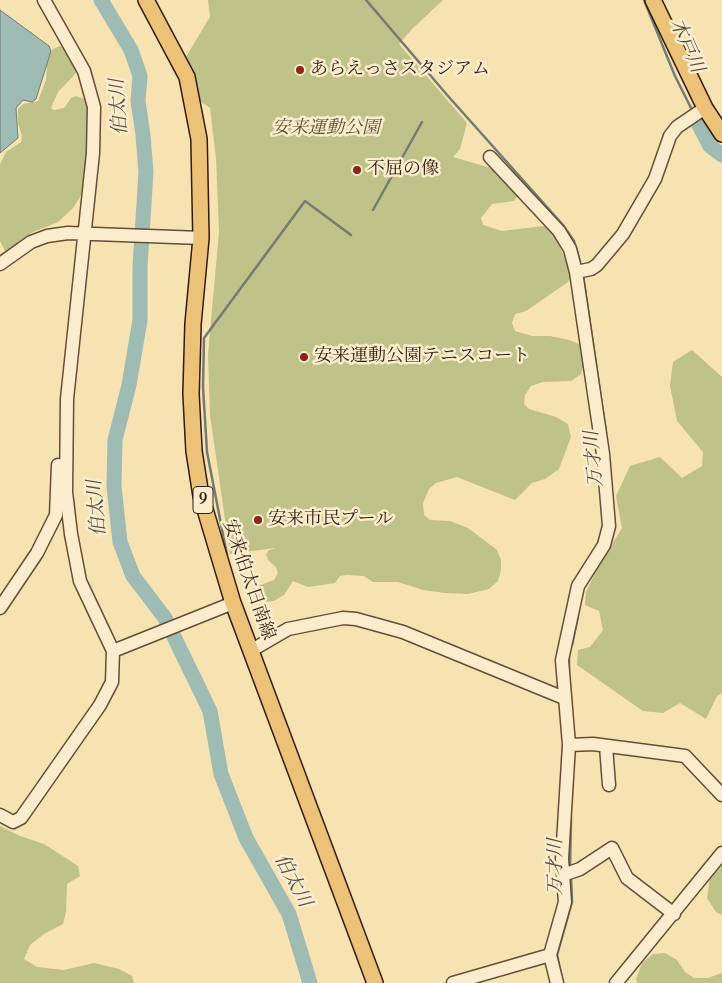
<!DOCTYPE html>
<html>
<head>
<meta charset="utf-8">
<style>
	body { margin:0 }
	canvas { display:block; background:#f7e2b1 }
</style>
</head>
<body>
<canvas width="722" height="983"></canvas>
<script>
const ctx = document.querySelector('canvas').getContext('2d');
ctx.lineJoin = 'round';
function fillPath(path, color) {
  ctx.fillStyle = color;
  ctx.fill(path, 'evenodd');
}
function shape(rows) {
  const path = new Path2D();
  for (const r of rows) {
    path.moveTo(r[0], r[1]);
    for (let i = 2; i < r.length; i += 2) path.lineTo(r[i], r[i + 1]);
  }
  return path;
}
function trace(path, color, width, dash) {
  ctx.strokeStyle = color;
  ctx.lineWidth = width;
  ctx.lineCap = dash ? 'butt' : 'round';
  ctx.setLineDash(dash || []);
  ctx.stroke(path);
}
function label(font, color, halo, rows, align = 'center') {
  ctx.font = font + ' Cardo,"Noto Serif JP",serif';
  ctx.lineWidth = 5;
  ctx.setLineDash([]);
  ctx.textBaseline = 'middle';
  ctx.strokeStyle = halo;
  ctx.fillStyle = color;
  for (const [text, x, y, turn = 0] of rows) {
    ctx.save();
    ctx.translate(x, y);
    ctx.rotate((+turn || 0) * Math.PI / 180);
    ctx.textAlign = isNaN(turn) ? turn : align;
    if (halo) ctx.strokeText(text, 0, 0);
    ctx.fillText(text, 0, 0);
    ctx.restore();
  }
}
fillPath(shape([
	[208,0,443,0,412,29,399,44,467,123,460,149,453,157,491,168,512,186,517,197,514,201,492,204,481,218,483,225,502,231,544,226,552,229,571,273,568,282,526,311,515,314,512,323,515,331,532,336,550,336,569,340,579,344,584,351,584,364,581,374,571,381,543,382,531,386,525,395,524,404,529,409,556,417,568,424,571,437,559,469,545,479,532,483,515,500,457,477,436,483,429,489,423,503,424,515,430,520,450,521,468,528,497,550,501,560,501,570,498,581,489,589,468,594,445,593,423,590,398,582,373,582,364,576,347,575,340,576,335,583,308,587,293,581,284,595,274,601,262,602,254,597,251,591,255,587,274,580,278,573,276,567,269,561,266,555,268,551,275,548,230,554,210,415,208,354,219,232,216,158,210,108,196,98,184,60,210,17],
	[60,46,66,49,78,71,58,92,51,108,54,110,64,108,71,98,76,96,87,100,90,107,90,141,84,188,80,197,73,208,58,222,33,232,6,253,0,241,0,164,6,152,21,142,22,136,18,123,18,109,23,104,38,101,46,80,47,64,50,55,53,49],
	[692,350,722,377,722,693,717,696,706,719,680,703,663,713,643,711,577,665,578,650,590,647,603,630,599,611,585,605,586,592,599,565,622,528,616,496,630,466,660,457,682,478,702,466,703,452,677,421,670,386,673,362],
	[0,826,20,836,44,844,78,866,80,876,67,884,66,912,63,924,44,934,30,945,24,959,37,967,64,970,94,963,119,969,132,976,134,983,0,983],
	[722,861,722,915,716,912,707,898,710,877],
	[665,953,677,960,685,972,694,978,708,978,722,973,722,983,637,983,636,979,642,963,653,954]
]), '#bfc289');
const water = shape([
	[0,10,49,46,51,51,36,99,32,102,23,100,16,108,18,138,0,153,0,10]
]);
fillPath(water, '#9fbcb4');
trace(water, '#747c72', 1);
trace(shape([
	[366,0,448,96,563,225,574,241,580,262],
	[644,0,675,76,691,108],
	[373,210,422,122],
	[583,275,606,433],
	[227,555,207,452,203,387,204,338,305,201,351,235],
	[572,645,578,616],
	[569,672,569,655],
	[570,869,571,817],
	[563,983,557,955,572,902,571,877]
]), '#747c72', 2.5);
trace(shape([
	[101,0,131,50,140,76,138,101,143,135,146,172,140,266,140,320,129,385,115,440,114,486,120,542,133,576,165,618,210,711,221,774,246,838,289,914,310,983],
	[698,123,710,146,722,155]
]), '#9fbcb4', 15);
const minor = shape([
	[44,0,84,71,94,107,93,153,67,399,66,492,71,534,80,581,113,651],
	[490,157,559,231,570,249,576,272,603,454,609,526,604,545,578,586,562,660,569,745,562,859,565,902,550,955,557,983],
	[0,264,31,242,47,236,68,233,201,238],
	[576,272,591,269,597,265,623,234,655,179,670,136,677,127,705,108],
	[0,608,37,553,56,515,58,465],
	[252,650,288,629,343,618,356,619,403,632,564,698],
	[569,745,593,744,685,756,722,795],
	[606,746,609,785],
	[0,815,13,822,21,818,100,705,112,682,113,651,233,603],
	[563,875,580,869,612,848,627,878,674,914],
	[453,983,550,955],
	[616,983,722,853]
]);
const major = shape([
	[146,0,187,77,199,139,201,238,193,324,191,394,194,451,201,496,233,603,375,983],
	[653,0,705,108,722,134]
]);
trace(minor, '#644e38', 15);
trace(major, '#331c0f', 18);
trace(minor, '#faeccc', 12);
trace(major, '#ecc178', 15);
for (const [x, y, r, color] of [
	[300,70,5,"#8f2418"],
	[357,170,5,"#8f2418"],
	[304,357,5,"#8f2418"],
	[258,520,5,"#8f2418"]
]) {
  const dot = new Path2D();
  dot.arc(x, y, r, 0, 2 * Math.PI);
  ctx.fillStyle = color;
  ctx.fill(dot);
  trace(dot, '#faeccc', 2);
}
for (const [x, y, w] of [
	[203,500,20]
]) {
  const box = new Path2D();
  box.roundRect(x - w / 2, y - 13.5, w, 27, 4);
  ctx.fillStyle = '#faeccc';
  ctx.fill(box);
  trace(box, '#331c0f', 1);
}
label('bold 16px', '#331c0f', null, [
	["9",203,500]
]);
label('18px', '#331c0f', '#faeccc', [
	["あらえっさスタジアム",310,70],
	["不屈の像",367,170],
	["安来運動公園テニスコート",314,357],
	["安来市民プール",268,520]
], 'left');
label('italic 18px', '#5d4e34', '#faeccc', [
	["安来運動公園",326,129]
]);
label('18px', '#331c0f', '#faeccc', [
	["安来伯太日南線",248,580,71]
]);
label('italic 19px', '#534c41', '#faeccc', [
	["木戸川",686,46,66],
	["伯太川",120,107,-94],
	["万才川",595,459,-95],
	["伯太川",98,508,-95],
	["万才川",557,867,-90],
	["伯太川",292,881,62]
]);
</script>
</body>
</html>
